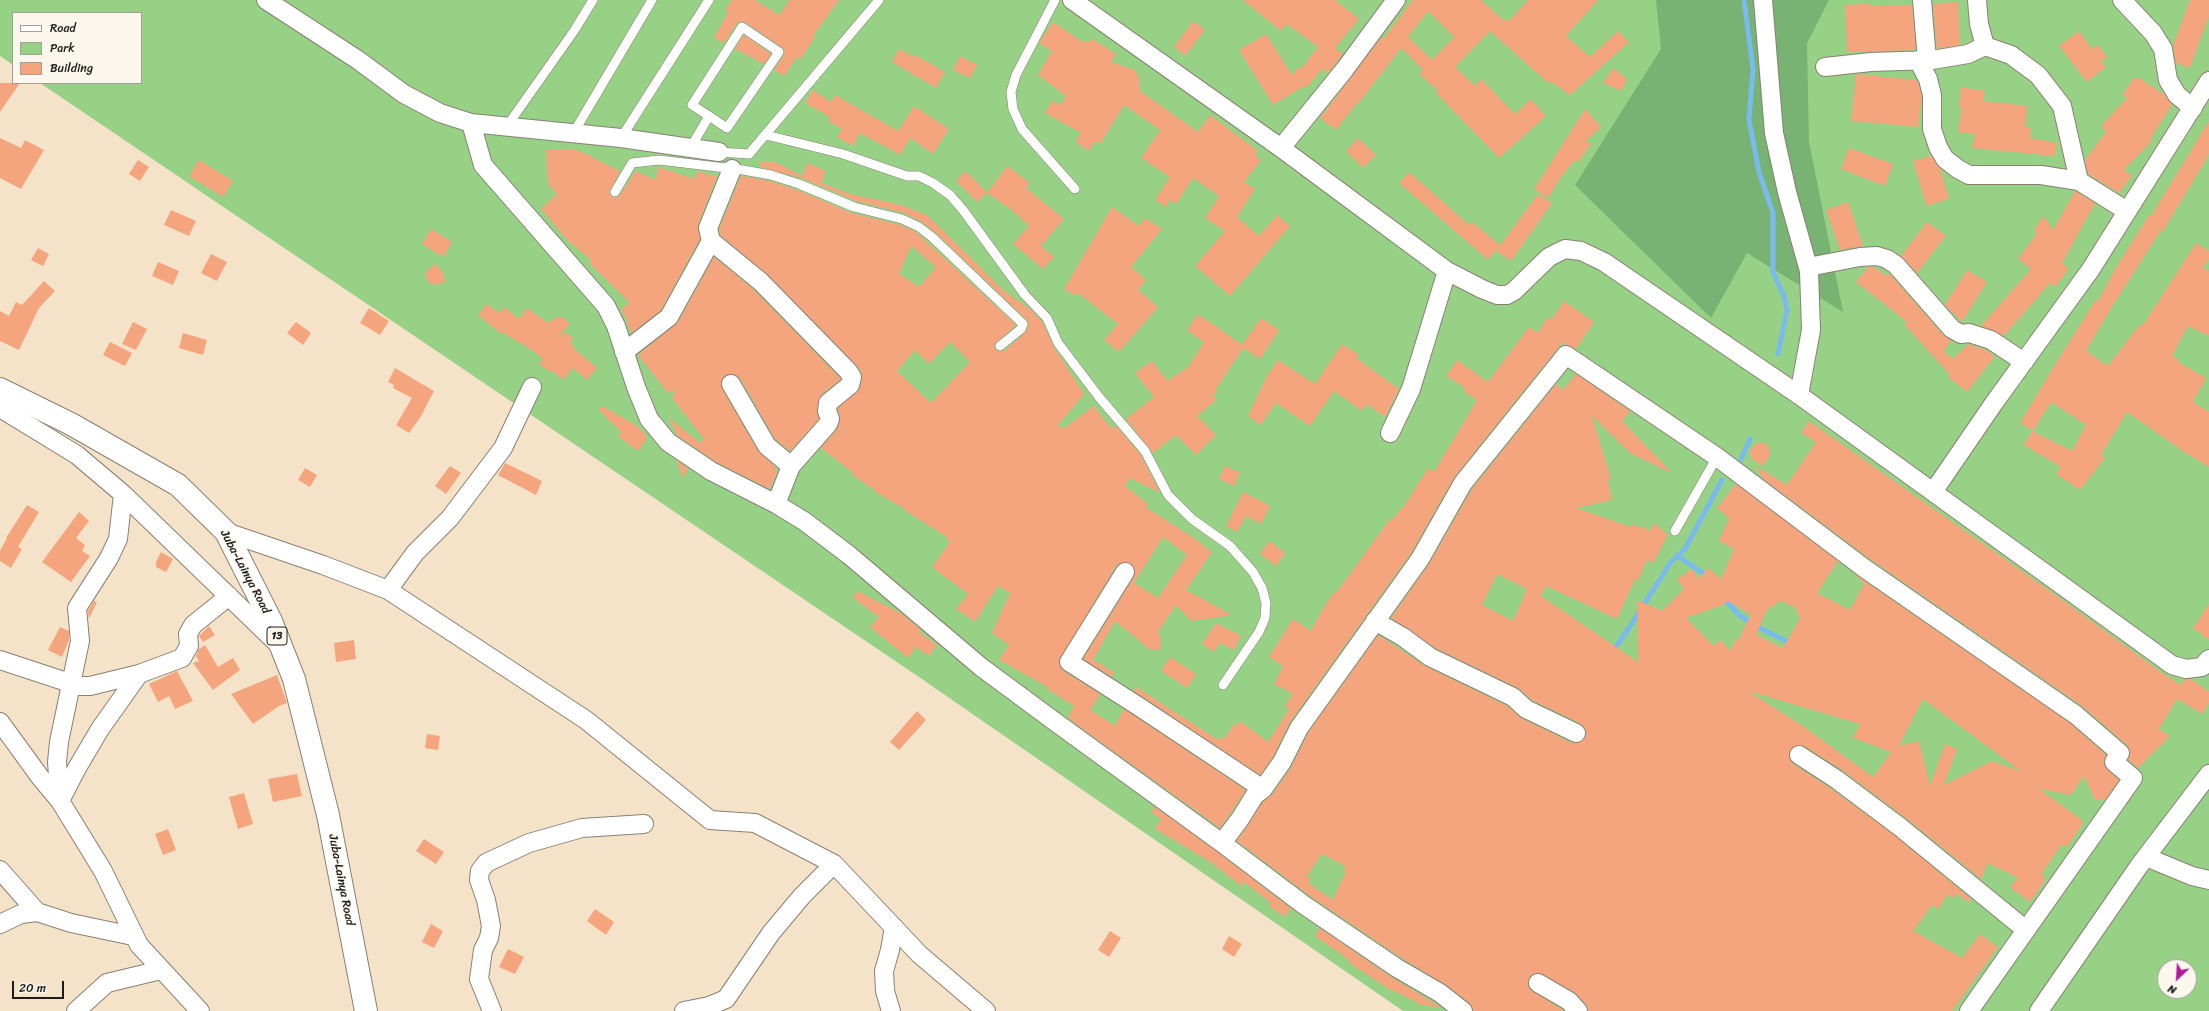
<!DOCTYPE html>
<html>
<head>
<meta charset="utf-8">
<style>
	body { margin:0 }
	#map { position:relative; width:2209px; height:1011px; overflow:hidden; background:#f5e3c9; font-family:Sriracha,sans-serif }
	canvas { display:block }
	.legend { position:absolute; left:12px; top:12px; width:130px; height:72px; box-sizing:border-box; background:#fbf7ec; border:1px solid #a29f99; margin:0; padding:5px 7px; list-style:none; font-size:12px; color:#1c1c1c }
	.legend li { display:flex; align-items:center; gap:8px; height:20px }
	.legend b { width:20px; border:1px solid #a29f99 }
	.north { position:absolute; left:2157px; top:959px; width:40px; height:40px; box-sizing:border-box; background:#fbf7ec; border:1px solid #a29f99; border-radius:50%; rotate:205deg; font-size:11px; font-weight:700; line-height:16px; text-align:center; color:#1c1c1c }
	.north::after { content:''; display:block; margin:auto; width:14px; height:18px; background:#b5179e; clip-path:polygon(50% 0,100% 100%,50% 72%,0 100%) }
	.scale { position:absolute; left:12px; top:981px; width:52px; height:18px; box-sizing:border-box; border:2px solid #1c1c1c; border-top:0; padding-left:5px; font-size:12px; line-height:14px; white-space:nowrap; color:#1c1c1c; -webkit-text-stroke:3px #fbf7ec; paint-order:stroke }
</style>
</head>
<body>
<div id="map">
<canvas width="2209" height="1011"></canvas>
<ul class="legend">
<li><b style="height:5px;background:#fff"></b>Road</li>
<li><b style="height:11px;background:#96d186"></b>Park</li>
<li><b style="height:11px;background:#f4a57e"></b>Building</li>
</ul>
<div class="north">N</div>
<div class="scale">20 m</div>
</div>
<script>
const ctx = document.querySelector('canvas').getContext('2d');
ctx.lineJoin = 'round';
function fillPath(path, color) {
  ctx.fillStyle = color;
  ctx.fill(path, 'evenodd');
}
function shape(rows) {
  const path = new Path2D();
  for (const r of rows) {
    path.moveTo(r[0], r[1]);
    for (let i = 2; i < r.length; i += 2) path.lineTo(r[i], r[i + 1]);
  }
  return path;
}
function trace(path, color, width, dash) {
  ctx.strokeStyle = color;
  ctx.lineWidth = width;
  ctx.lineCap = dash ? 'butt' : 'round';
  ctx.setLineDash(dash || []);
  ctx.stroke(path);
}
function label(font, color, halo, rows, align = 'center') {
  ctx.font = font + ' Sriracha,sans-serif';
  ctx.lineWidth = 3;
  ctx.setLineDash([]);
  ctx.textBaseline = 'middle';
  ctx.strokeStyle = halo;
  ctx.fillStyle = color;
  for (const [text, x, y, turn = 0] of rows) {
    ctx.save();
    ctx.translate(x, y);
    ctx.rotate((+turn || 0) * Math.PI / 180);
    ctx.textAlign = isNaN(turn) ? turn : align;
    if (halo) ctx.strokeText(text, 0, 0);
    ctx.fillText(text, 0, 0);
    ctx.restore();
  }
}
fillPath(shape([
	[0,0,2209,0,2209,1011,1403,1011,916,675,40,83,141,83,141,13,13,13,13,65,0,56],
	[2165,967,2189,967,2189,991,2165,991]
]), '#96d186');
fillPath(shape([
	[1656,0,1829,0,1807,43,1809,142,1843,312,1747,253,1711,318,1575,185,1661,49]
]), '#78b373');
trace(shape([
	[1744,0,1753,69,1749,120,1759,172,1773,213,1773,272,1784,296,1787,310,1778,354],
	[1741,459,1750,439],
	[1678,556,1708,577],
	[1723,598,1739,615,1760,628,1792,644],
	[1612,652,1627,631,1671,562,1685,549,1722,480]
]), '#79bbee', 5);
fillPath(shape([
	[732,0,755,0,779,15,790,0,839,0,813,36,815,37,801,59,797,57,784,76,774,70,784,55,784,49,745,22,742,21,737,23,724,43,714,38,728,12,725,10],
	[1243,0,1335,0,1359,19,1335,48,1343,54,1328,73,1322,69,1306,88,1304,86,1273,105,1239,50,1266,34,1292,75,1299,67,1301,69,1318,47,1287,24,1281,31],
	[1413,0,1481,0,1504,21,1506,19,1509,21,1528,0,1598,0,1566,36,1590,57,1618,31,1629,42,1570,95,1550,81,1548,83,1490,31,1455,67,1475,86,1481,79,1515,114,1531,99,1546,116,1499,158,1436,93,1438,91,1419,74,1423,70,1401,48,1359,103,1358,102,1336,130,1320,118,1381,38,1383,39],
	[1428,11,1454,37,1432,60,1408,37],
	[2190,0,2209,0,2209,16,2190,68,2176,63,2173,46],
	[1958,2,1960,45,1937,49,1933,4],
	[1870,4,1870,6,1912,5,1916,50,1847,52,1845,5],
	[1193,21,1205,30,1185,56,1174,47],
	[1053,22,1084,43,1086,40,1090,42,1092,39,1116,54,1111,62,1135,70,1139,78,1140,91,1198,132,1210,115,1258,151,1255,155,1261,160,1244,182,1255,189,1237,217,1259,236,1277,215,1290,226,1230,296,1195,266,1225,231,1205,218,1219,196,1193,178,1176,204,1170,200,1166,207,1155,200,1170,177,1141,158,1160,130,1124,105,1100,144,1095,141,1089,151,1075,142,1081,133,1045,113,1052,101,1061,105,1066,96,1038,75,1052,51,1039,43],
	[2079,31,2092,49,2098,45,2107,57,2101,61,2106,67,2087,82,2059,46],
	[744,35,771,54,764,64,735,49],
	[899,49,914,57,915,55,945,72,936,88,892,62],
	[960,56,977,65,970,78,953,70],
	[1613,68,1627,79,1621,91,1603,83],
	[1856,74,1917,80,1922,96,1918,127,1851,121],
	[2134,78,2139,78,2165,95,2172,105,2150,139,2152,141,2124,170,2132,176,2119,193,2088,174,2085,160,2106,132,2101,126,2127,98,2122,95],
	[0,83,20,83,0,112],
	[1961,87,1985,91,1983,101,2027,106,2025,127,2031,127,2030,138,2057,143,2055,156,1972,148,1975,134,1958,132,1962,108,1959,107],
	[813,90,831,102,835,95,898,131,914,106,949,129,933,154,910,138,900,155,860,133,853,146,837,137,842,129,828,121,830,117,805,103],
	[1585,109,1601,127,1586,141,1591,144,1578,162,1575,160,1561,177,1548,198,1534,189],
	[2209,121,2209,153,2206,160,2163,231,2161,230,2110,310,2086,351,2108,366,2136,329,2145,322,2196,243,2209,251,2209,259,2203,268,2209,271,2209,336,2188,326,2172,356,2179,359,2178,362,2206,378,2193,402,2209,412,2209,467,2184,452,2127,412,2101,455,2105,458,2080,490,2056,474,2061,467,2024,445,2032,431,2072,451,2086,425,2051,402,2033,431,2020,423,2056,363,2095,301,2096,302,2100,298,2115,269,2149,215,2151,216],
	[0,138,21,148,25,140,44,150,21,189,0,178],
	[1358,138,1376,155,1363,168,1346,151],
	[1849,148,1893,164,1885,186,1841,169],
	[572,149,592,156,591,157,620,171,609,192,610,195,615,198,620,195,636,171,655,180,659,167,694,179,698,171,717,177,698,224,700,239,661,310,632,333,626,322,628,321,621,309,630,303,589,263,591,260,567,240,541,209,557,194,548,184,546,150],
	[1931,156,1940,168,1949,199,1926,206,1913,161],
	[138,160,149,167,140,181,129,174],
	[199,160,233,181,223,197,189,176],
	[760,162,775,162,802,176,807,163,826,171,821,183,850,194,897,204,927,215,1004,291,1031,310,1043,323,1053,346,1084,394,1058,425,1063,429,1094,406,1105,421,1113,429,1116,426,1140,454,1160,493,1130,478,1125,486,1149,505,1145,507,1191,536,1212,552,1186,590,1232,615,1191,621,1176,605,1158,632,1161,639,1160,650,1148,649,1141,642,1115,621,1093,660,1114,672,1112,677,1083,659,1134,577,1135,572,1131,563,1120,563,1116,566,1059,662,1063,671,1100,694,1090,710,1115,726,1124,709,1246,790,1220,828,1077,725,1068,717,1074,706,1047,689,1048,687,999,660,1009,645,992,633,1010,593,998,586,975,622,956,609,968,594,932,567,950,542,946,539,947,537,904,510,905,509,875,492,876,491,852,475,853,473,821,448,838,428,840,416,838,408,860,388,862,379,861,371,768,275,720,235,719,229,741,176,770,181,797,190,852,213,900,225,916,232,1016,325,995,344,994,347,998,351,1004,351,1025,333,1029,326,1027,320,936,233,922,222,904,213,856,201,801,178,760,167],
	[911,246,936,267,919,287,899,274],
	[950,342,970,362,931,403,897,371,915,350,929,364],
	[1163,537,1187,555,1158,598,1134,583],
	[1007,166,1030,183,1026,188,1064,219,1041,246,1054,257,1043,269,1013,244,1029,226,1012,210,987,193],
	[965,171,987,192,977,202,956,181],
	[1409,172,1469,225,1472,222,1500,245,1488,260,1399,183],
	[2075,191,2095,203,2062,263,2069,269,2055,287,2050,283,2004,336,1981,326,2031,269,2018,259,2037,233,2034,229,2044,216,2053,230],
	[1538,194,1552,203,1511,261,1496,251],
	[1848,202,1863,246,1840,250,1826,210],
	[1112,207,1139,226,1145,218,1162,229,1131,267,1146,280,1138,290,1158,307,1119,352,1104,340,1118,324,1078,293,1076,296,1064,289],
	[171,210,196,221,189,236,164,225],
	[1927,222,1946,236,1917,273,1901,256],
	[431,229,452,242,443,257,422,244],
	[38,248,49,254,43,266,31,260],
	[211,254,227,262,217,281,201,273],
	[714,257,754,290,841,379,821,395,817,410,819,419,790,451,775,439,740,378,731,374,722,378,722,389,758,451,777,468,774,470,777,472,770,489,716,462,678,436,668,417,700,443,704,439,672,398,676,390,668,393,638,355,678,322],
	[158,262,179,271,173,285,152,276],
	[435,264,443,272,445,282,434,285,429,283,425,275,427,271],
	[1868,267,1874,267,1886,276,1889,273,1944,336,1951,340,1944,352,1953,359,1968,344,1986,350,1995,356,1967,392,1948,377,1950,375,1904,324,1907,322,1856,282],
	[1967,270,1987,282,1962,322,1945,305],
	[44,281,55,291,39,308,19,350,0,341,0,311,9,316,16,302,22,305],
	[1564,301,1594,322,1576,349,1562,343,1455,476,1411,553,1290,722,1273,757,1260,775,1134,691,1136,687,1218,740,1220,737,1224,739,1234,724,1237,725,1240,721,1268,742,1289,709,1285,706,1293,694,1274,684,1283,666,1269,657,1293,619,1311,631,1325,605,1334,592,1336,593,1390,519,1392,521,1402,507,1403,508,1428,468,1434,472,1477,400,1463,391,1465,388,1446,376,1457,360,1488,382,1529,327,1538,333,1547,317,1551,320],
	[487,304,499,313,504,307,519,319,527,308,548,323,557,317,562,317,570,324,558,336,559,337,564,332,573,338,570,343,574,346,573,348,597,368,587,380,573,368,563,380,551,370,550,372,539,364,543,359,533,351,502,332,501,334,478,315],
	[369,308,389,321,380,335,360,323],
	[1198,314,1242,345,1261,318,1279,330,1260,359,1243,348,1216,389,1218,391,1213,395,1216,400,1197,416,1216,435,1196,455,1176,435,1153,453,1126,419,1154,397,1135,373,1152,361,1168,381,1188,367,1204,342,1187,330],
	[133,322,147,329,136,350,122,344],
	[296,322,311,333,303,345,287,333],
	[183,333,207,340,203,355,179,348],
	[110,342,132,353,125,366,103,355],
	[1342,344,1359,355,1356,358,1399,389,1385,417,1367,404,1362,411,1334,391,1310,426,1276,403,1261,425,1248,416,1267,376,1278,360,1315,384],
	[395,368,434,391,420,418,409,433,396,425,412,398,393,388,394,385,388,382],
	[1576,374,1630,411,1622,421,1670,471,1669,472,1630,453,1592,416,1611,479,1608,480,1612,500,1576,508,1631,527,1633,524,1640,528,1641,526,1650,531,1654,523,1668,535,1653,563,1647,560,1637,583,1636,577,1617,619,1546,586,1541,596,1638,662,1637,600,1662,611,1684,589,1677,579,1692,569,1699,579,1708,568,1721,579,1734,549,1719,541,1729,518,1717,508,1736,484,1838,561,1817,593,1850,610,1864,584,1853,573,2070,723,2106,755,2104,761,2104,766,2119,780,2105,800,2095,800,2084,776,2071,795,2039,789,2082,820,2082,825,2067,847,2062,844,2041,875,2046,879,2030,902,2010,887,2018,878,1988,863,1981,879,1907,819,1842,770,1804,746,1795,746,1790,750,1790,759,1793,764,1830,788,1894,835,1971,899,1970,903,1956,894,1953,898,1947,895,1938,909,1932,905,1913,931,1962,958,1980,934,1998,947,1952,1011,1588,1011,1586,1004,1574,992,1538,973,1533,974,1529,978,1529,989,1564,1011,1473,1011,1469,1003,1446,985,1403,959,1310,896,1237,841,1263,802,1272,795,1291,768,1308,733,1378,635,1425,666,1507,706,1521,718,1572,743,1577,743,1585,738,1586,732,1581,724,1532,700,1518,688,1435,648,1391,618,1429,564,1472,489,1556,384,1563,390],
	[1497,574,1527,589,1513,621,1482,605],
	[1728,601,1751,615,1738,640,1736,639,1730,651,1721,640,1714,646,1686,618,1723,605],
	[1780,601,1795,607,1800,618,1783,648,1756,635,1767,610],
	[1748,691,1860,724,1853,738,1891,752,1873,777,1804,727],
	[1923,699,2022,772,1992,761,1944,785,1957,749,1945,744,1930,786,1919,741,1899,746],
	[1322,854,1345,866,1343,870,1346,871,1333,900,1308,883,1311,879,1307,876],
	[602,406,637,426,646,435,646,440,638,451,618,436,621,432,599,410],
	[1809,421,2054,594,2162,673,2181,685,2185,679,2191,679,2209,692,2209,703,2202,714,2177,699,2159,729,2170,736,2138,768,2128,760,2130,754,2127,745,2082,706,1870,559,1763,479,1756,466,1787,485,1816,442,1801,433],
	[1757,443,1765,443,1770,450,1770,455,1763,466,1753,460,1750,455,1750,450],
	[676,460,688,468,683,478],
	[505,463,542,481,536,495,498,475],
	[450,466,461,473,446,494,435,486],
	[1225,466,1240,473,1234,486,1219,479],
	[305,468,317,475,310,487,298,480],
	[1243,492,1270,506,1261,524,1246,516,1237,532,1226,526],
	[27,505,39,512,18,547,22,549,11,568,0,561,0,551,7,538,6,538],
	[79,512,89,521,76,538,85,545,82,551,90,556,71,582,42,562],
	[1269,541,1285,553,1276,566,1260,554],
	[161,552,173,559,166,572,156,567,156,562],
	[857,591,902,614,921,630,919,632,937,645,929,656,916,647,908,658,870,627,879,617,853,598],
	[94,601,97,602,89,619,88,611],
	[2209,604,2209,640,2193,628],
	[1216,623,1241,636,1234,650,1220,643,1214,652,1202,644],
	[209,626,215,635,203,642,199,636],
	[60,627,69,631,69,640,62,657,48,650],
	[354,640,356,659,336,662,334,643],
	[205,645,218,667,233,658,240,670,213,690,193,663,199,661,196,656,199,649],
	[1170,657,1196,674,1187,688,1161,671],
	[177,671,193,701,175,709,169,696,158,702,149,684],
	[277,675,287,703,279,706,253,724,231,694],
	[917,711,926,720,899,750,890,742],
	[427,734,440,736,438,750,425,748],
	[297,774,302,796,273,802,268,779],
	[244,793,253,824,238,829,229,797],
	[1155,807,1216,851,1298,914,1290,909,1285,917,1269,906,1271,903,1244,882,1241,886,1212,863,1155,829,1161,819,1151,812],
	[168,829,176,850,163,855,155,834],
	[424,839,444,852,436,864,416,851],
	[595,909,614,922,606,935,587,921],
	[431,924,443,931,434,948,422,942],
	[1320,928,1391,977,1442,1008,1417,1004,1417,1002,1389,989,1351,964,1351,963,1341,954,1315,936],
	[1110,931,1121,938,1109,957,1098,950],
	[1229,936,1242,944,1234,957,1222,949],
	[508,949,524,957,515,974,499,967]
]), '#f4a57e');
const service = shape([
	[1055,0,1016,75,1011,92,1013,109,1022,129,1075,189],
	[507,126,574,31,593,0],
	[574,132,652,0],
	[766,135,843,154,907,176,919,176,933,183,950,195,963,210,1025,295,1047,318,1058,343,1099,397,1145,451,1168,495,1192,519,1230,546,1253,572,1262,588,1266,603,1265,618,1259,632,1223,685],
	[621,138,709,0],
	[691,147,709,116,692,105,742,27,779,52,727,128,709,116],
	[719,152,749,154,879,0],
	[615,192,632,163,659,160,743,170,771,175,799,184,854,207,902,219,919,227,932,237,1023,324,1021,329,1000,346],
	[1675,531,1717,457]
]);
const minor = shape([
	[266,0,358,60,404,94,440,113,471,123,621,138,719,152],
	[1072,0,1281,148,1447,271,1482,289,1497,295,1507,295,1514,291,1549,257,1565,249,1581,251,1604,262,1799,395,2172,665,2186,669,2202,667,2209,659],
	[1763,0,1774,133,1787,192,1809,271,1811,330,1799,395],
	[1922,0,1927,60],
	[1977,0,1979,24,1985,46,2011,55,2038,75,2062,106,2079,181],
	[2122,0,2153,33,2163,49,2168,80,2177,95,2193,108],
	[1918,60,1928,79,1932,95,1932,129,1938,147,1945,159,1958,169,1969,175,2041,175,2079,181,2127,211],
	[1825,67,1871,62,1932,60,1968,54,1985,46],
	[471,123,483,165,606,306,616,326,636,387,649,419,668,442,711,471,776,504,804,521,849,555,981,667,1054,721,1222,843,1304,905,1397,968,1440,993,1463,1011],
	[1281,148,1345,69,1396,0],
	[711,241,708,228,732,169],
	[1808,267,1860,257,1877,256,1887,259,1896,265,1952,329,1961,334,1969,333,1991,340,2024,362],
	[624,352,669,317,711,241,761,282,848,371,852,377,850,385,828,403,827,411,830,419,828,424,791,466,776,504],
	[731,384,767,446,791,466],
	[0,408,77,455,123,494,279,645],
	[1390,433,1411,389,1447,271],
	[1933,492,1994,403,2091,269,2209,81],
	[226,532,323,565,388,590,586,720,710,820,755,823,834,864,919,954,986,1011],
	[1125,572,1069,662,1138,706,1263,789],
	[388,590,415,553,450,518,503,448,532,387],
	[1375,621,1403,637,1430,657,1513,697,1526,709,1576,733],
	[0,660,79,686,90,686,139,674,182,658,189,646,188,634,193,625,229,596],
	[0,722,40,777,60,801,103,871,139,945,200,1011],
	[1799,755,1836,779,1900,827,2026,930],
	[60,801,57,762,59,742,80,641,77,608,109,558,118,539,123,494],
	[60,801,77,768,100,729,139,674],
	[1222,843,1240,819,1255,795,1263,789,1282,762,1299,728,1420,559,1463,483,1566,355,1717,457,1864,568,2076,715,2120,753,2114,762,2133,778,1969,1011],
	[2146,857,2192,876,2209,880],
	[0,870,37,912],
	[0,924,21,914,37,912,71,923,133,936],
	[1538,983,1569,1001,1578,1011],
	[76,1011,107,983,161,970],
	[492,1011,479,979,483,950,489,938,491,926,486,900,479,880,480,871,486,863,529,843,582,828,644,824],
	[684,1011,709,1006,726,999,771,933,802,896,834,864],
	[891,1011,885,991,884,971,890,950,894,927],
	[2039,1011,2139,866,2209,774]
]);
const primary = shape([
	[0,389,71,424,178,485,226,532,271,621,294,679,328,815,366,1011]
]);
trace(service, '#888072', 10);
trace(minor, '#888072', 20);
trace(primary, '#888072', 24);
trace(service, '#fff', 9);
trace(minor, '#fff', 18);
trace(primary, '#fff', 22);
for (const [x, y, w] of [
	[277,636,20]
]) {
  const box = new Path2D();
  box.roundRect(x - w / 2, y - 9, w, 18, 3);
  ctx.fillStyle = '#fbf7ec';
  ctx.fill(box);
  trace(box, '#1c1c1c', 1);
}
label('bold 11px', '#1c1c1c', null, [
	["13",277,636]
]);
label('12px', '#1c1c1c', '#fbf7ec', [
	["Juba-Lainya Road",245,572,62],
	["Juba-Lainya Road",341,880,79]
]);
</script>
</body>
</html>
